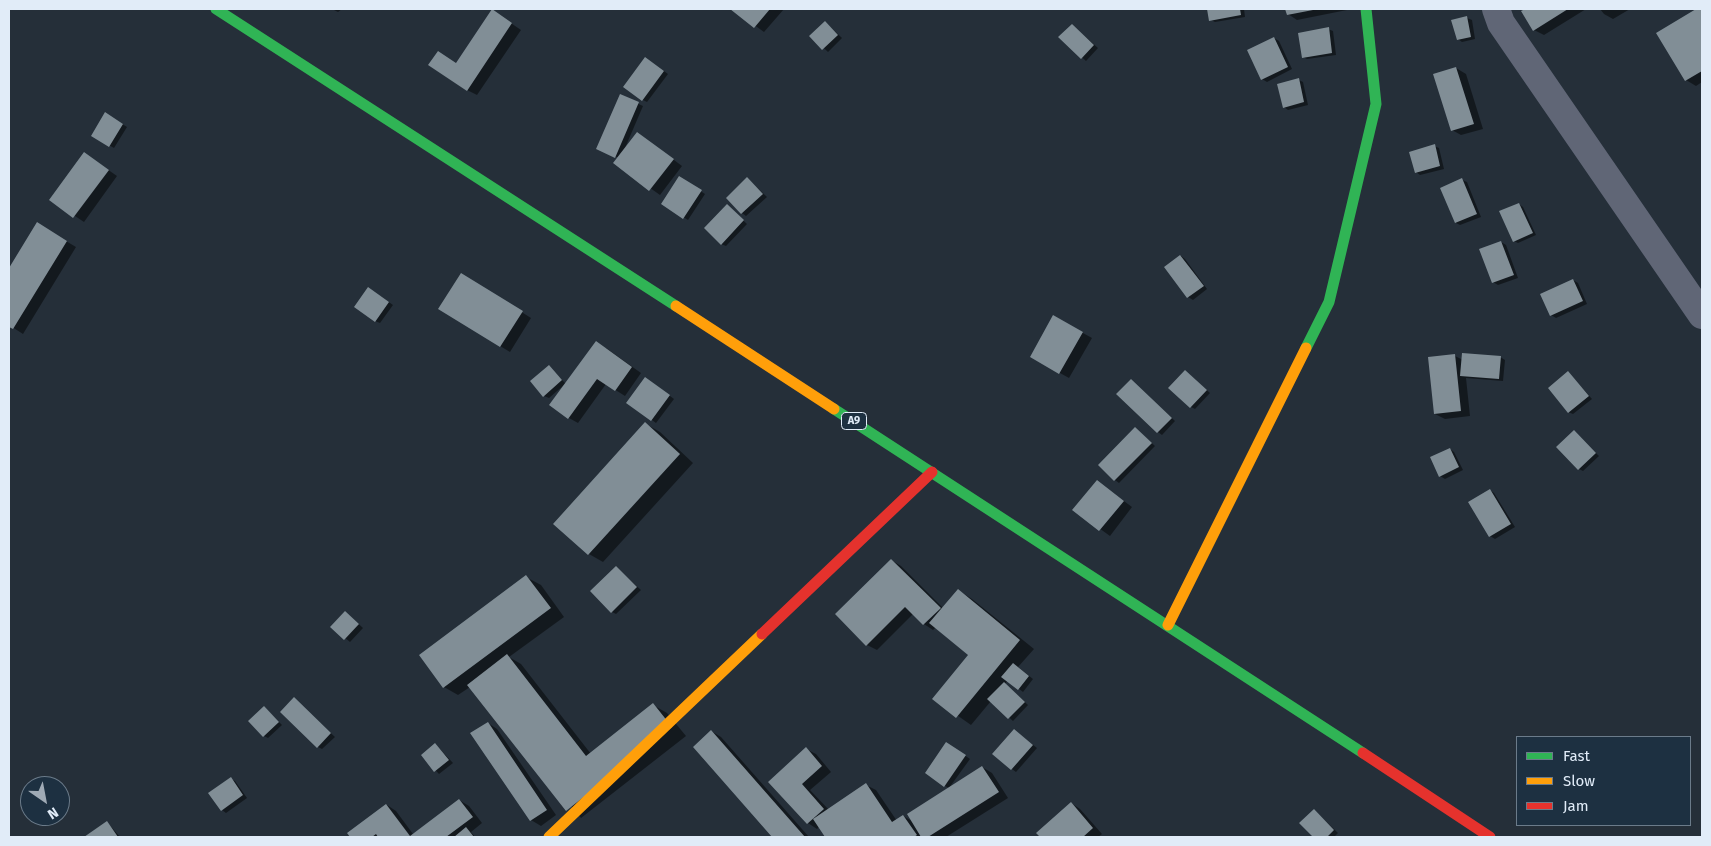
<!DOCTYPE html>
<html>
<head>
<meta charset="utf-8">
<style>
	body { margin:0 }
	#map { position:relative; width:1711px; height:846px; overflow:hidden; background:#252f39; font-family:"Fira Sans",sans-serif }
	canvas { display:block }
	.frame { position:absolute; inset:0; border:10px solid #e1ecf8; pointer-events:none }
	.legend { position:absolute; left:1516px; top:736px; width:175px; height:90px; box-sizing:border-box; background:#1d3041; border:1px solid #6b7b8a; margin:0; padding:6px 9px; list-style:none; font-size:15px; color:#e1ecf8 }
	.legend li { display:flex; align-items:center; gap:10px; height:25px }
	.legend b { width:25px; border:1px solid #6b7b8a }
	.north { position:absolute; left:20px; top:776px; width:50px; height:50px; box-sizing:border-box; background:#1d3041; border:1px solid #6b7b8a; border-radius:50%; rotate:147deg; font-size:14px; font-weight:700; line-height:20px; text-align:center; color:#e1ecf8 }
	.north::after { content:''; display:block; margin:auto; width:18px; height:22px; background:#9faab5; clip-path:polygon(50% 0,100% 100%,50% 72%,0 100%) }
</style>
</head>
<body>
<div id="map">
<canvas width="1711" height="846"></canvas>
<div class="frame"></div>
<ul class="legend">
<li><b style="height:6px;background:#30b455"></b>Fast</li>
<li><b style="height:6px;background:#ff9f0a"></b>Slow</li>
<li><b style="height:6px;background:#e5322d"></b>Jam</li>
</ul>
<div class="north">N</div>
</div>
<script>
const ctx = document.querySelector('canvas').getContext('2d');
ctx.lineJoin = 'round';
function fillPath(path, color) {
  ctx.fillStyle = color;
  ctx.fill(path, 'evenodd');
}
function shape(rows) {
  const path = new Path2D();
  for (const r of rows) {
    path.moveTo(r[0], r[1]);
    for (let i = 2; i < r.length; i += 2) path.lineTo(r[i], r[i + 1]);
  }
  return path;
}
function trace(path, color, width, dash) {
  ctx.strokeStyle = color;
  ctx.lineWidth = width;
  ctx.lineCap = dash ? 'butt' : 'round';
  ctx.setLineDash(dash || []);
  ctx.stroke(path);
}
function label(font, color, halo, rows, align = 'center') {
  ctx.font = font + ' "Fira Sans",sans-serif';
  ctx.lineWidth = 5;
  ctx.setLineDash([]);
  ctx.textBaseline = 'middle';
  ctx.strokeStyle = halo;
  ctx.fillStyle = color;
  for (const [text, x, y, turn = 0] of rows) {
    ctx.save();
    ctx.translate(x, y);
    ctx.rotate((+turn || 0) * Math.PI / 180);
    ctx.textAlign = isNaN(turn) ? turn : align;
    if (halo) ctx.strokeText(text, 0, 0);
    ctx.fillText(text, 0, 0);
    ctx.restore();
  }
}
fillPath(shape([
	[332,9,342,9,338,12],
	[732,9,784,9,764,32],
	[1209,9,1244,9,1245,17,1215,22,1211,20],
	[1286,9,1347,9,1347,10,1297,20,1288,14],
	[1527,9,1586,9,1544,35,1534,30,1522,12],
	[1600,9,1630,9,1613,19,1604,14],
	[1699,9,1702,9,1702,82,1696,86,1686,80,1658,34],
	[502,17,521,30,477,95,467,90,457,64],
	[1467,18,1472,20,1475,39,1462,42,1458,39],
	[825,22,842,38,828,52,811,36],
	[1072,25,1098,48,1086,61,1060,37],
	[1328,29,1333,31,1336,55,1307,59,1303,57],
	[1274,38,1279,41,1292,69,1267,82,1262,79],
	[650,61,668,74,647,102,643,100],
	[1456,68,1466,74,1483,129,1461,135,1452,130],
	[1299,80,1303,82,1308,105,1288,110,1284,107],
	[621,96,643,106,625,148,638,133,682,166,660,195,615,163,619,158,602,151],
	[106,114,127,127,114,148,93,136],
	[1434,146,1439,148,1444,169,1420,175,1416,172],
	[94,160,117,176,84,222,51,200],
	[680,178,705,194,688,220,663,204],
	[748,179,767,197,746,216,742,213],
	[1462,180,1467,182,1481,217,1460,225,1456,223],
	[1519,204,1523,207,1536,235,1518,243,1514,241],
	[731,209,747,224,726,246,721,244],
	[37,224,76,247,23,334,9,325,9,270],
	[1501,242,1506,245,1518,278,1498,285,1493,282],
	[1181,256,1185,259,1207,289,1193,300,1188,297,1166,267],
	[471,280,531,318,510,352,500,346],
	[1573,280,1578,283,1587,304,1556,318,1551,315],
	[373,291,393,305,380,323,375,321],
	[1054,317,1092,338,1069,378,1031,357],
	[606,348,641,373,625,396,606,384,578,423,569,418,564,385,549,398,544,396,549,367,566,384],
	[1455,356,1463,360,1500,357,1505,360,1503,381,1466,378,1470,416,1445,419,1435,414],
	[1568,372,1592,399,1573,414,1568,412],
	[1189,374,1210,393,1195,409,1191,407],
	[1131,380,1175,421,1162,435,1158,432],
	[650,381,674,399,656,423,628,402],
	[646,424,660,432,693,463,603,562,589,554],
	[1135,428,1155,446,1119,483,1115,480],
	[1574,432,1599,456,1583,471,1579,469],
	[1450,449,1454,452,1463,470,1445,479,1440,476],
	[1097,481,1132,507,1110,536,1074,510],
	[1490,490,1494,493,1515,527,1495,539,1490,536,1470,502],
	[891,560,901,566,943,608,958,590,972,599,1034,649,1018,667,1033,679,1023,692,1008,680,1005,684,1028,705,1013,721,991,701,971,725,934,699,970,655,936,627,933,630,924,624,913,614,877,650,867,645],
	[616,568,641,590,616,614,612,612],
	[526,577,541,585,564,617,509,657,521,664,591,754,653,705,667,713,686,736,581,818,470,687,458,695,444,687],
	[349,615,363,628,350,642,332,627],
	[294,699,335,737,322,749,318,747],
	[264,707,282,725,268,738,264,736],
	[488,723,497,729,556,815,541,826,531,820],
	[1014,730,1037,748,1016,772,1012,769],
	[711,731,721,737,809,837,774,837,694,747],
	[436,745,453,763,439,774,422,756],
	[951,746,970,759,949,788,945,786],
	[806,749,816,754,831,772,810,790,829,810,866,785,876,790,897,821,903,816,914,822,982,767,992,773,1008,798,946,837,826,837,819,827,817,829,808,823,770,782],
	[231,779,235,781,247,798,226,813,222,810],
	[459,800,469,806,482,823,471,832,475,837,352,837,349,833,387,805,396,811,413,834],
	[1071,803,1080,809,1102,834,1098,837,1041,837,1037,833],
	[1314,810,1338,833,1334,837,1314,837,1300,823],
	[107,822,120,837,86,837]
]), '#0007');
fillPath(shape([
	[492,9,512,23,467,91,428,65,438,51,456,63],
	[730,9,770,9,754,28],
	[1207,9,1240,9,1241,15,1209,21],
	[1285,9,1313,9,1313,10,1287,15],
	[1525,9,1568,9,1533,31,1521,11],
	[1696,9,1702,9,1702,71,1685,81,1656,33],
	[1467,16,1471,37,1457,40,1451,20],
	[825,21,838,35,822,50,809,36],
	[1072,24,1094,45,1081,59,1058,37],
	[1329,27,1332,53,1302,58,1298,33],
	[1274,37,1288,67,1261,80,1247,50],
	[645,57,664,71,642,101,623,87],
	[1456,67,1474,124,1451,131,1433,74],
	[1299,78,1304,102,1283,108,1277,84],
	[620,94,639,102,615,158,596,149],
	[105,112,123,124,109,147,91,136],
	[637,132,674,159,649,191,613,163],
	[1435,144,1440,166,1415,173,1409,152],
	[84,152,109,170,73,218,49,200],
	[679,176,702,190,683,219,661,204],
	[747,177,763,194,741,214,726,198],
	[1462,178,1477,214,1455,223,1440,188],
	[1519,203,1533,233,1513,242,1499,211],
	[727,204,744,220,721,245,704,228],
	[37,222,67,241,13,329,9,327,9,268],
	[1501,241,1514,275,1492,283,1479,249],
	[1180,255,1204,286,1187,298,1164,267],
	[461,273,523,311,500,347,438,309],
	[1573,279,1583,301,1550,316,1540,294],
	[368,287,389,302,375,322,354,307],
	[1053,315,1083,332,1059,374,1030,357],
	[596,341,632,367,615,391,597,379,568,419,549,405],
	[1462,353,1501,356,1499,379,1460,376],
	[1455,354,1461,411,1434,414,1428,357],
	[549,365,562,380,543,397,530,381],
	[1185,370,1207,390,1190,408,1168,388],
	[1568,371,1589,396,1568,413,1548,388],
	[645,377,670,395,651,421,626,403],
	[1131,379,1172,418,1157,433,1116,394],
	[645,422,680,454,588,555,553,524],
	[1135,427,1152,443,1114,481,1098,465],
	[1574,430,1596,453,1578,470,1556,447],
	[1450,448,1459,467,1439,477,1430,457],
	[1097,480,1124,501,1099,531,1072,510],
	[1490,489,1511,524,1489,537,1468,502],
	[891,559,941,608,923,625,905,607,866,646,835,614],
	[616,566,637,587,611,613,590,591],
	[526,575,551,608,443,688,419,655],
	[958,589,1020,640,956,718,932,699,968,655,929,623],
	[345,611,359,624,344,640,330,627],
	[507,654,586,756,653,703,672,727,566,811,467,685],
	[1013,663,1029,676,1018,690,1001,677],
	[1004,682,1025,702,1008,719,987,699],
	[294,697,331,733,317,748,280,712],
	[264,706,279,722,263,737,248,721],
	[488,722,547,810,530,821,470,733],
	[1014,729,1033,745,1011,770,992,754],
	[711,730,805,837,772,837,693,747],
	[946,742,966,755,944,787,925,773],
	[435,743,449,760,434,772,421,755],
	[806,747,822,766,802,784,824,809,807,824,768,782],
	[982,766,999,792,928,837,921,837,907,814],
	[231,777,243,795,221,811,208,793],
	[866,783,892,822,903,815,917,835,914,837,825,837,813,819],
	[459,799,473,817,446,837,378,837,376,834,372,837,350,837,347,833,386,804,410,836],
	[1071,802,1093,828,1083,837,1040,837,1036,833],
	[1314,809,1334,830,1327,837,1313,837,1299,823],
	[107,821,118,837,84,837],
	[466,827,474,837,454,837]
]), '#818e96');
trace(shape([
	[1496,9,1501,23,1702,315]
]), '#606676', 28);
trace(shape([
	[216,9,676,306],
	[1306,348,1329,302,1376,104,1366,9],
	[834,409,1363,753]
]), '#30b455', 11);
trace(shape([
	[676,306,834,409],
	[1168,625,1306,348],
	[549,837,762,634]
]), '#ff9f0a', 11);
trace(shape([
	[762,634,932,472],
	[1363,753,1490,837]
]), '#e5322d', 11);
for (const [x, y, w] of [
	[854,421,25]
]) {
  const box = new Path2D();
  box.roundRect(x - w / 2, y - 8.5, w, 17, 4);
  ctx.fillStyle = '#1d3041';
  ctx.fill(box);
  trace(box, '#e1ecf8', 1);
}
label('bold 11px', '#e1ecf8', null, [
	["A9",854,421]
]);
</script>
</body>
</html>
